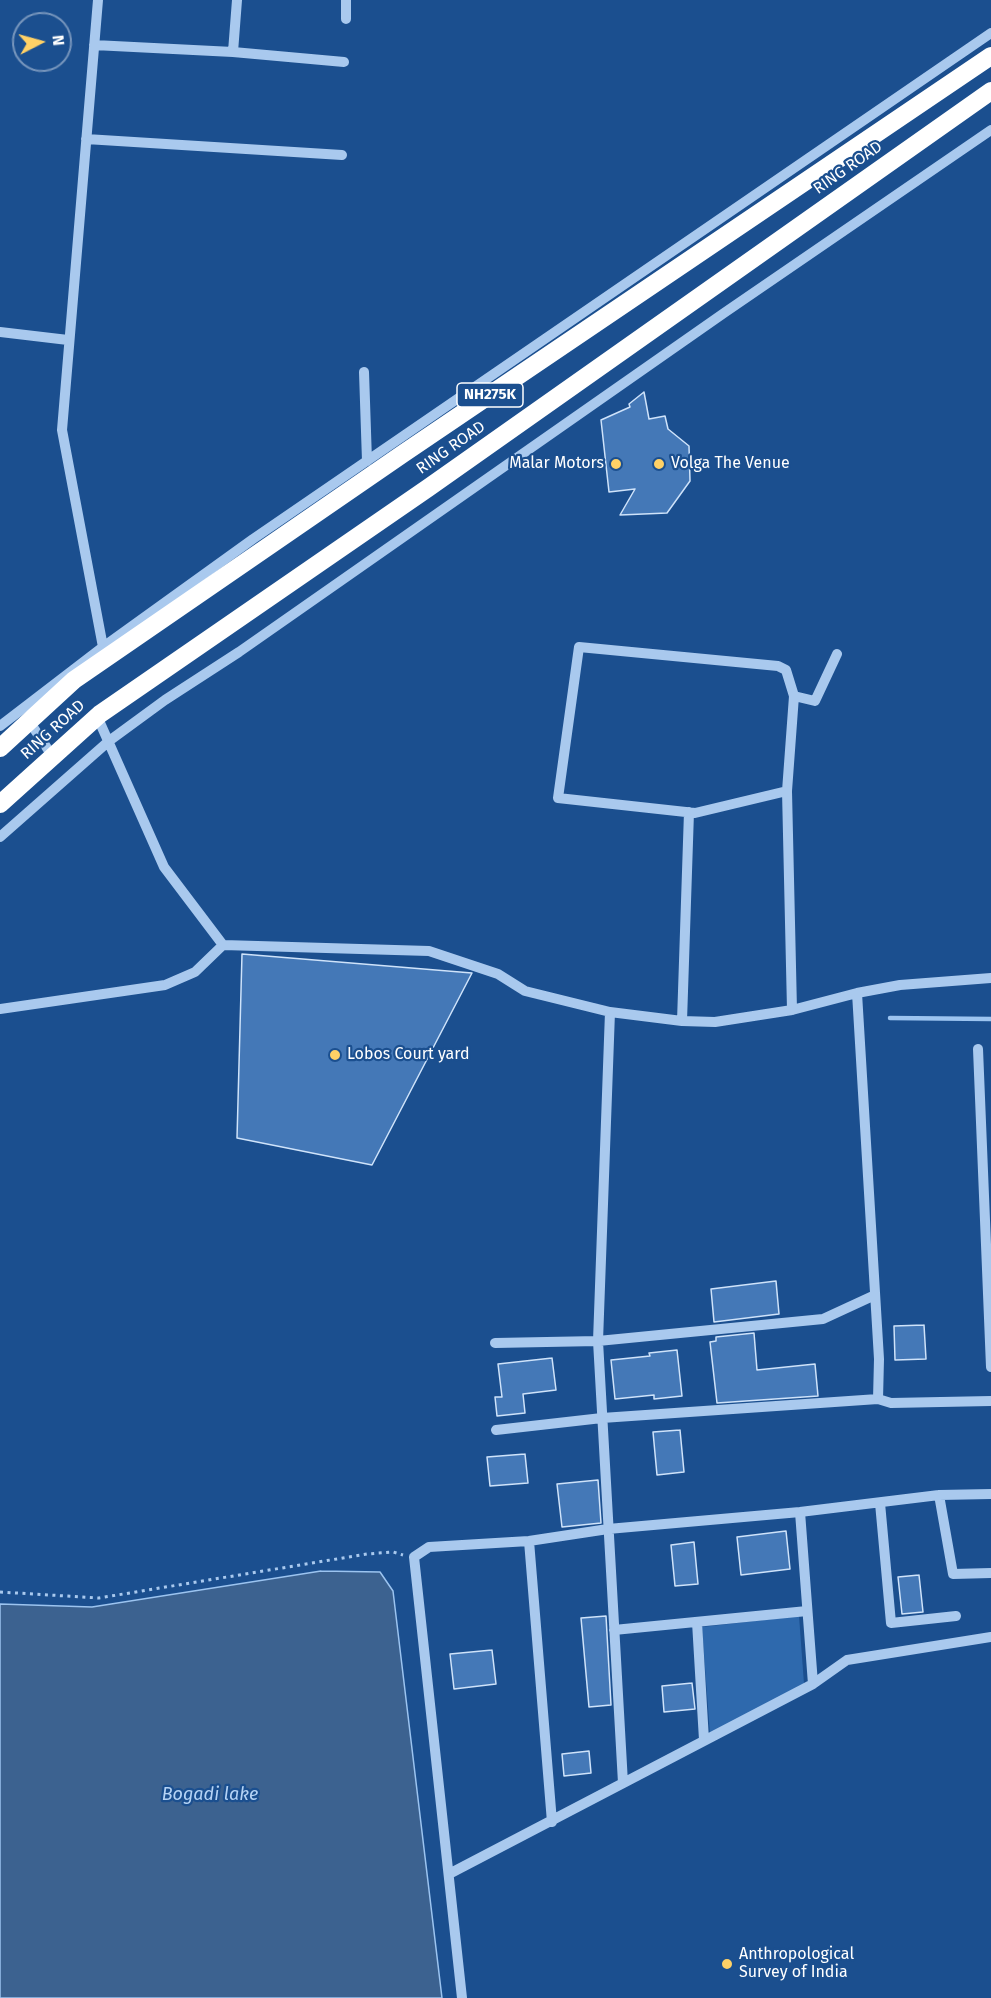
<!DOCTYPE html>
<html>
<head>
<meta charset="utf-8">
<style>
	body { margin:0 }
	#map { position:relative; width:991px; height:1998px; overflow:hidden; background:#1b4f8f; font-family:"Fira Sans",sans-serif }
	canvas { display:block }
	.north { position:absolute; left:12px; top:12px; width:60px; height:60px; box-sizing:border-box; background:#1b4f8f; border:2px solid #7695bc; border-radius:50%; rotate:84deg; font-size:16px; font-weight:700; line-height:24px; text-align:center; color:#fff }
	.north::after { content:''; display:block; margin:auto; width:21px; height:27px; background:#ffd166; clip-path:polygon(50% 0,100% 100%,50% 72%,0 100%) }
</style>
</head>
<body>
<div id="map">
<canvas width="991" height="1998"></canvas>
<div class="north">N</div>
</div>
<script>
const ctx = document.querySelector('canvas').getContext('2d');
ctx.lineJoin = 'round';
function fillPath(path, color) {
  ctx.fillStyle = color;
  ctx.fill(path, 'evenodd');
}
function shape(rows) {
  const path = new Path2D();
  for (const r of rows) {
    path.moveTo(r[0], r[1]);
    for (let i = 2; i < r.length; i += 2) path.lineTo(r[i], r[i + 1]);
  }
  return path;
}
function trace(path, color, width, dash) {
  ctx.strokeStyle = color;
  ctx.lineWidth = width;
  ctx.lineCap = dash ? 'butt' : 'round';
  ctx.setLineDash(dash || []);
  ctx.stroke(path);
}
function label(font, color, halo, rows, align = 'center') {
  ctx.font = font + ' "Fira Sans",sans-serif';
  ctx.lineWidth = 4.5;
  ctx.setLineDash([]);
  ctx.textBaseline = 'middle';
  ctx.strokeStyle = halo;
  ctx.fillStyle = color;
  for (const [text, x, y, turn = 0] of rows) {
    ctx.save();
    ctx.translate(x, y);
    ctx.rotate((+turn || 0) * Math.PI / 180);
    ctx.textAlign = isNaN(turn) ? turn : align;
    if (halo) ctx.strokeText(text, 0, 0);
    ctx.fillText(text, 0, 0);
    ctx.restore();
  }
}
fillPath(shape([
	[799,1616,804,1684,710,1734,702,1627]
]), '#2e69ad');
const water = shape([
	[321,1571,380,1572,393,1591,442,1998,0,1998,0,1604,92,1607,321,1571]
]);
fillPath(water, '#3c6290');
trace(water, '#9cc4f0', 1.5);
trace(shape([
	[890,1018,991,1019]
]), '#9cc4f0', 4.5);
const building = shape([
	[644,392,649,419,665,416,668,429,689,446,690,481,667,513,620,515,635,489,609,492,601,420,630,407,629,404,644,392],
	[242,954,472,973,372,1165,237,1138,242,954],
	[776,1281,779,1314,714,1322,711,1289,776,1281],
	[924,1325,926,1359,895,1360,894,1326,924,1325],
	[754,1333,757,1370,815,1364,818,1396,717,1403,710,1342,716,1341,716,1337,754,1333],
	[677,1350,682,1396,654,1399,654,1395,615,1399,611,1360,650,1356,649,1353,677,1350],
	[552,1358,556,1390,523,1394,525,1413,497,1416,495,1397,502,1397,498,1364,552,1358],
	[680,1430,684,1472,657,1475,653,1432,680,1430],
	[525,1454,528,1483,490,1486,487,1457,525,1454],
	[598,1480,601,1523,562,1527,557,1484,598,1480],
	[786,1531,790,1569,741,1575,737,1537,786,1531],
	[694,1542,698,1584,675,1586,671,1545,694,1542],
	[919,1575,923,1612,902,1614,898,1577,919,1575],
	[606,1616,611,1705,589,1707,581,1618,606,1616],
	[492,1650,496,1684,454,1689,450,1654,492,1650],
	[692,1683,695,1709,664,1712,662,1686,692,1683],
	[589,1751,591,1773,564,1776,562,1754,589,1751]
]);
fillPath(building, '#4478b7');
trace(building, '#cfe3fa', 1.5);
trace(shape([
	[0,1592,99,1598,367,1554,393,1552,403,1555]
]), '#a9c9ee', 3, [3, 4.5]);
trace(shape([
	[98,0,62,430,103,647],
	[346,0,346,19],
	[94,45,233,52,344,62],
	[233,52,237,0],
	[86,139,342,155],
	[0,332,68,340],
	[364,372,367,461],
	[97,716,164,867,223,945,429,951,498,974,525,991,610,1012,682,1021,715,1022,792,1010,857,993,900,985,991,978],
	[29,721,53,757],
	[0,726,103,647,253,539,991,33],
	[787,791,695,813,558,798,579,647,778,666,786,670,794,696],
	[0,837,109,741,165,700,239,652,724,313,991,130],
	[0,1009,165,985,195,972,223,945],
	[792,1010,787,791,794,696,815,701,837,654],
	[610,1012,598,1341,623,1783],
	[682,1021,689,812],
	[978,1049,991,1367],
	[495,1343,598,1341,823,1319,875,1295],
	[878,1399,891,1403,991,1401],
	[496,1430,602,1418,878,1399,879,1359,857,993],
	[939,1495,953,1574,991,1573],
	[880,1503,891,1623,956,1616],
	[529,1541,552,1822],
	[697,1622,704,1740],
	[614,1630,807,1611],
	[813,1684,847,1660,991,1637],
	[449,1874,813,1684,800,1512],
	[462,1998,414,1557,429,1547,529,1541,608,1529,800,1512,939,1495,991,1494]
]), '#a9c9ee', 10);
trace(shape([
	[0,748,74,680,404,453,991,56],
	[0,804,100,714,428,488,991,91]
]), '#fff', 18);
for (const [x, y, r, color] of [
	[616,464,6,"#ffd166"],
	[659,464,6,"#ffd166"],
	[335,1055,6,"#ffd166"],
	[727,1964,6,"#ffd166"]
]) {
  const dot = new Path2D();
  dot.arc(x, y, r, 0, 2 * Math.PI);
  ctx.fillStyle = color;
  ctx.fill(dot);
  trace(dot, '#1b4f8f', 2);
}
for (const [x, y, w] of [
	[490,395,66]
]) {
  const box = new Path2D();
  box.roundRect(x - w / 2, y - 12, w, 24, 4.5);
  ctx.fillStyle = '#1b4f8f';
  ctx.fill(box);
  trace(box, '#fff', 1.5);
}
label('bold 15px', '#fff', null, [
	["NH275K",490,395]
]);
label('16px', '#fff', '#1b4f8f', [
	["RING ROAD",848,168,-35],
	["RING ROAD",451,448,-35],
	["RING ROAD",53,730,-42]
]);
label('16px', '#fff', '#1b4f8f', [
	["Malar Motors",604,464,"right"],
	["Volga The Venue",671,464],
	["Lobos Court yard",347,1055],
	["Anthropological",739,1955],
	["Survey of India",739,1973]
], 'left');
label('italic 18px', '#b5d3f5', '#1b4f8f', [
	["Bogadi lake",210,1795]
]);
</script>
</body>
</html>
